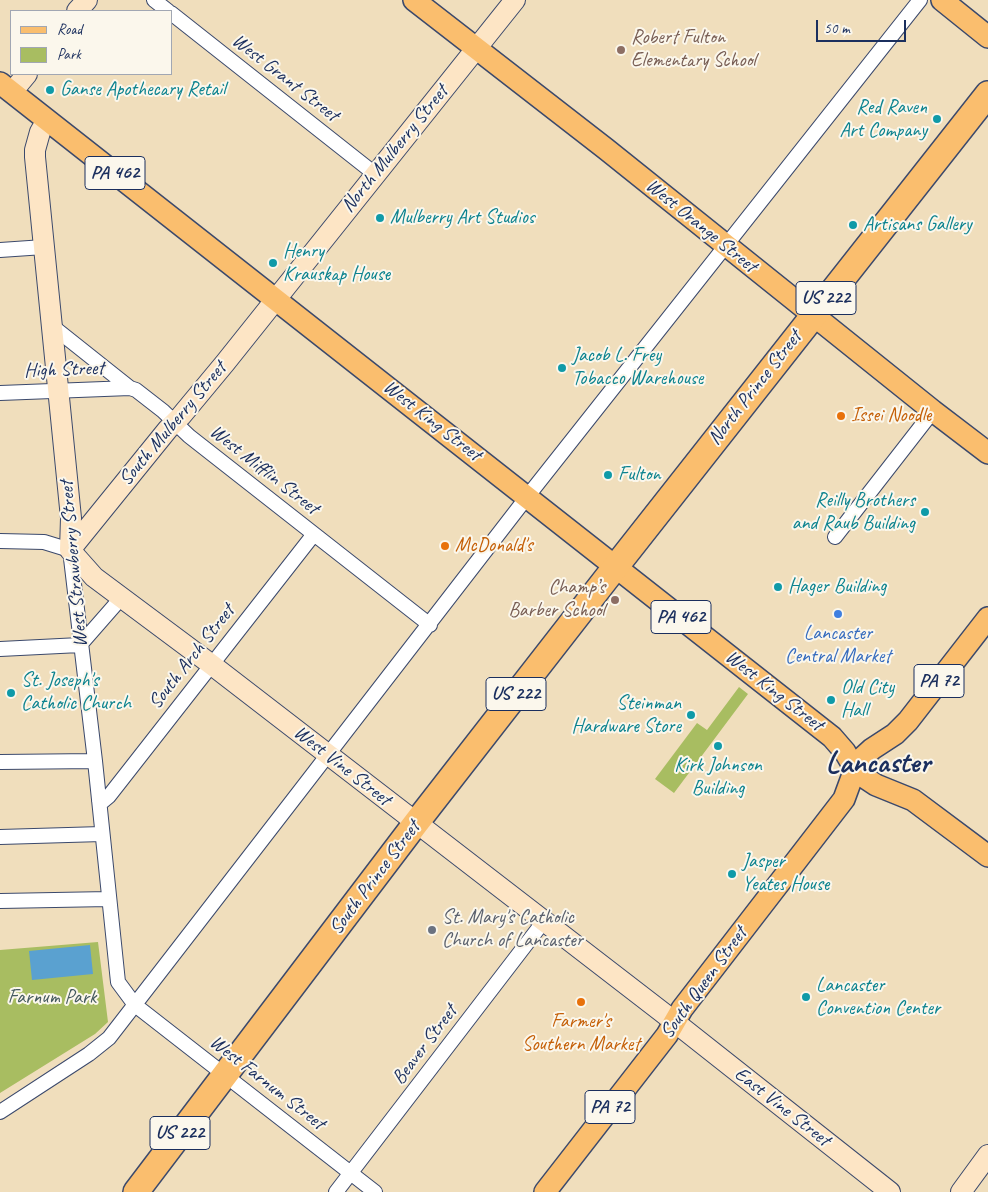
<!DOCTYPE html>
<html>
<head>
<meta charset="utf-8">
<style>
	body { margin:0 }
	#map { position:relative; width:988px; height:1192px; overflow:hidden; background:#f0debc; font-family:Caveat,sans-serif }
	canvas { display:block }
	.legend { position:absolute; left:10px; top:10px; width:162px; height:65px; box-sizing:border-box; background:#fbf7ec; border:1px solid #a1a7b3; margin:0; padding:6px 9px; list-style:none; font-size:15px; color:#1b2f5e }
	.legend li { display:flex; align-items:center; gap:10px; height:25px }
	.legend b { width:25px; border:1px solid #a1a7b3 }
	.scale { position:absolute; left:816px; top:20px; width:90px; height:22px; box-sizing:border-box; border:2px solid #1b2f5e; border-top:0; padding-left:6px; font-size:15px; line-height:18px; white-space:nowrap; color:#1b2f5e; -webkit-text-stroke:4px #fbf7ec; paint-order:stroke }
</style>
</head>
<body>
<div id="map">
<canvas width="988" height="1192"></canvas>
<ul class="legend">
<li><b style="height:6px;background:#fabe6e"></b>Road</li>
<li><b style="height:14px;background:#a8bd61"></b>Park</li>
</ul>
<div class="scale">50 m</div>
</div>
<script>
const ctx = document.querySelector('canvas').getContext('2d');
ctx.lineJoin = 'round';
function fillPath(path, color) {
  ctx.fillStyle = color;
  ctx.fill(path, 'evenodd');
}
function shape(rows) {
  const path = new Path2D();
  for (const r of rows) {
    path.moveTo(r[0], r[1]);
    for (let i = 2; i < r.length; i += 2) path.lineTo(r[i], r[i + 1]);
  }
  return path;
}
function trace(path, color, width, dash) {
  ctx.strokeStyle = color;
  ctx.lineWidth = width;
  ctx.lineCap = dash ? 'butt' : 'round';
  ctx.setLineDash(dash || []);
  ctx.stroke(path);
}
function label(font, color, halo, rows, align = 'center') {
  ctx.font = font + ' Caveat,sans-serif';
  ctx.lineWidth = 4;
  ctx.setLineDash([]);
  ctx.textBaseline = 'middle';
  ctx.strokeStyle = halo;
  ctx.fillStyle = color;
  for (const [text, x, y, turn = 0] of rows) {
    ctx.save();
    ctx.translate(x, y);
    ctx.rotate((+turn || 0) * Math.PI / 180);
    ctx.textAlign = isNaN(turn) ? turn : align;
    if (halo) ctx.strokeText(text, 0, 0);
    ctx.fillText(text, 0, 0);
    ctx.restore();
  }
}
fillPath(shape([
	[739,687,748,694,674,793,655,779,697,723,707,730],
	[98,942,108,1022,95,1034,0,1093,0,950]
]), '#a8bd61');
fillPath(shape([
	[90,945,93,974,32,980,29,951]
]), '#5aa1d0');
const street = shape([
	[154,0,168,11],
	[171,13,375,174],
	[0,250,44,247],
	[52,326,130,388,136,390,163,411,189,436,430,625],
	[0,393,130,388],
	[835,537,933,411],
	[0,541,44,542,70,550,95,761,118,982,135,1005,375,1192],
	[0,649,80,645,122,597],
	[0,762,95,761],
	[99,801,103,801,109,796,314,534],
	[0,837,102,834],
	[0,901,109,899],
	[0,1112,89,1054,109,1038,527,497,920,0],
	[336,1192,544,921]
]);
const secondary = shape([
	[77,11,87,0],
	[12,92,27,74],
	[47,120,40,132,35,150,35,157,71,518,70,550],
	[70,550,94,577,212,665,662,1012,890,1192],
	[70,550,168,429,181,416,225,363,515,0],
	[961,1192,988,1155]
]);
const primary = shape([
	[414,0,606,149,933,411,988,453],
	[942,0,988,37],
	[0,83,832,737,845,752,855,769,864,777,876,785,913,800,988,856],
	[545,1192,667,1035,682,1009,844,799,855,769,861,759,872,749,895,734,908,721,988,618]
]);
const highway = shape([
	[136,1192,416,823,606,579,988,94]
]);
trace(street, '#3b496c', 16);
trace(secondary, '#3b496c', 22);
trace(primary, '#3b496c', 24);
trace(highway, '#3b496c', 28);
trace(street, '#fff', 14);
trace(secondary, '#fde5c5', 20);
trace(primary, '#fabe6e', 21);
trace(highway, '#fabe6e', 25);
for (const [x, y, r, color] of [
	[621,50,5,"#8d6e63"],
	[50,90,5,"#0f9aa8"],
	[937,119,5,"#0f9aa8"],
	[380,218,5,"#0f9aa8"],
	[853,225,5,"#0f9aa8"],
	[273,263,5,"#0f9aa8"],
	[562,368,5,"#0f9aa8"],
	[841,416,5,"#e8710a"],
	[608,475,5,"#0f9aa8"],
	[925,512,5,"#0f9aa8"],
	[445,546,5,"#e8710a"],
	[778,587,5,"#0f9aa8"],
	[615,600,5,"#8d6e63"],
	[838,614,5,"#3f7fe0"],
	[11,693,5,"#0f9aa8"],
	[831,700,5,"#0f9aa8"],
	[691,715,5,"#0f9aa8"],
	[718,746,5,"#0f9aa8"],
	[732,874,5,"#0f9aa8"],
	[432,930,5,"#6b7280"],
	[806,997,5,"#0f9aa8"],
	[581,1002,5,"#e8710a"]
]) {
  const dot = new Path2D();
  dot.arc(x, y, r, 0, 2 * Math.PI);
  ctx.fillStyle = color;
  ctx.fill(dot);
  trace(dot, '#fbf7ec', 2);
}
for (const [x, y, w] of [
	[115,173,60],
	[826,298,60],
	[681,617,60],
	[939,681,50],
	[516,694,60],
	[610,1107,50],
	[180,1133,60]
]) {
  const box = new Path2D();
  box.roundRect(x - w / 2, y - 16.5, w, 33, 4);
  ctx.fillStyle = '#fbf7ec';
  ctx.fill(box);
  trace(box, '#1b2f5e', 1);
}
label('bold 19px', '#1b2f5e', null, [
	["PA 462",115,173],
	["US 222",826,298],
	["PA 462",681,617],
	["PA 72",939,681],
	["US 222",516,694],
	["PA 72",610,1107],
	["US 222",180,1133]
]);
label('20px', '#785e54', '#fbf7ec', [
	["Robert Fulton",631,38],
	["Elementary School",631,61],
	["Champ’s",605,588,"right"],
	["Barber School",605,611,"right"]
], 'left');
label('20px', '#1b2f5e', '#fbf7ec', [
	["West Grant Street",285,78,38],
	["North Mulberry Street",395,149,-51],
	["West Orange Street",701,226,39],
	["High Street",64,370,-2],
	["North Prince Street",755,388,-52],
	["West King Street",432,421,38],
	["South Mulberry Street",173,424,-50],
	["West Mifflin Street",264,470,38],
	["West Strawberry Street",74,564,-95],
	["South Arch Street",192,657,-52],
	["West King Street",774,691,38],
	["West Vine Street",342,766,38],
	["South Prince Street",375,878,-53],
	["South Queen Street",704,983,-54],
	["Beaver Street",425,1045,-53],
	["West Farnum Street",267,1083,38],
	["East Vine Street",782,1107,38]
]);
label('20px', '#0d838f', '#fbf7ec', [
	["Ganse Apothecary Retail",60,90],
	["Red Raven",927,108,"right"],
	["Art Company",927,131,"right"],
	["Mulberry Art Studios",390,218],
	["Artisans Gallery",863,225],
	["Henry",283,252],
	["Krauskap House",283,275],
	["Jacob L. Frey",572,356],
	["Tobacco Warehouse",572,379],
	["Fulton",618,475],
	["Reilly Brothers",915,501,"right"],
	["and Raub Building",915,524,"right"],
	["Hager Building",788,587],
	["St. Joseph's",21,681],
	["Catholic Church",21,704],
	["Old City",841,688],
	["Hall",841,711],
	["Steinman",681,704,"right"],
	["Hardware Store",681,727,"right"],
	["Kirk Johnson",718,766,"center"],
	["Building",718,789,"center"],
	["Jasper",742,862],
	["Yeates House",742,885],
	["Lancaster",816,986],
	["Convention Center",816,1009]
], 'left');
label('20px', '#c56008', '#fbf7ec', [
	["Issei Noodle",851,416],
	["McDonald's",455,546],
	["Farmer's",581,1022,"center"],
	["Southern Market",581,1045,"center"]
], 'left');
label('20px', '#366cbe', '#fbf7ec', [
	["Lancaster",838,634],
	["Central Market",838,657]
]);
label('20px', '#5b616d', '#fbf7ec', [
	["St. Mary's Catholic",442,918],
	["Church of Lancaster",442,941]
], 'left');
label('20px', '#455a5f', '#fbf7ec', [
	["Farnum Park",52,998]
]);
label('bold 30px', '#1b2f5e', '#fbf7ec', [
	["Lancaster",878,764]
]);
</script>
</body>
</html>
